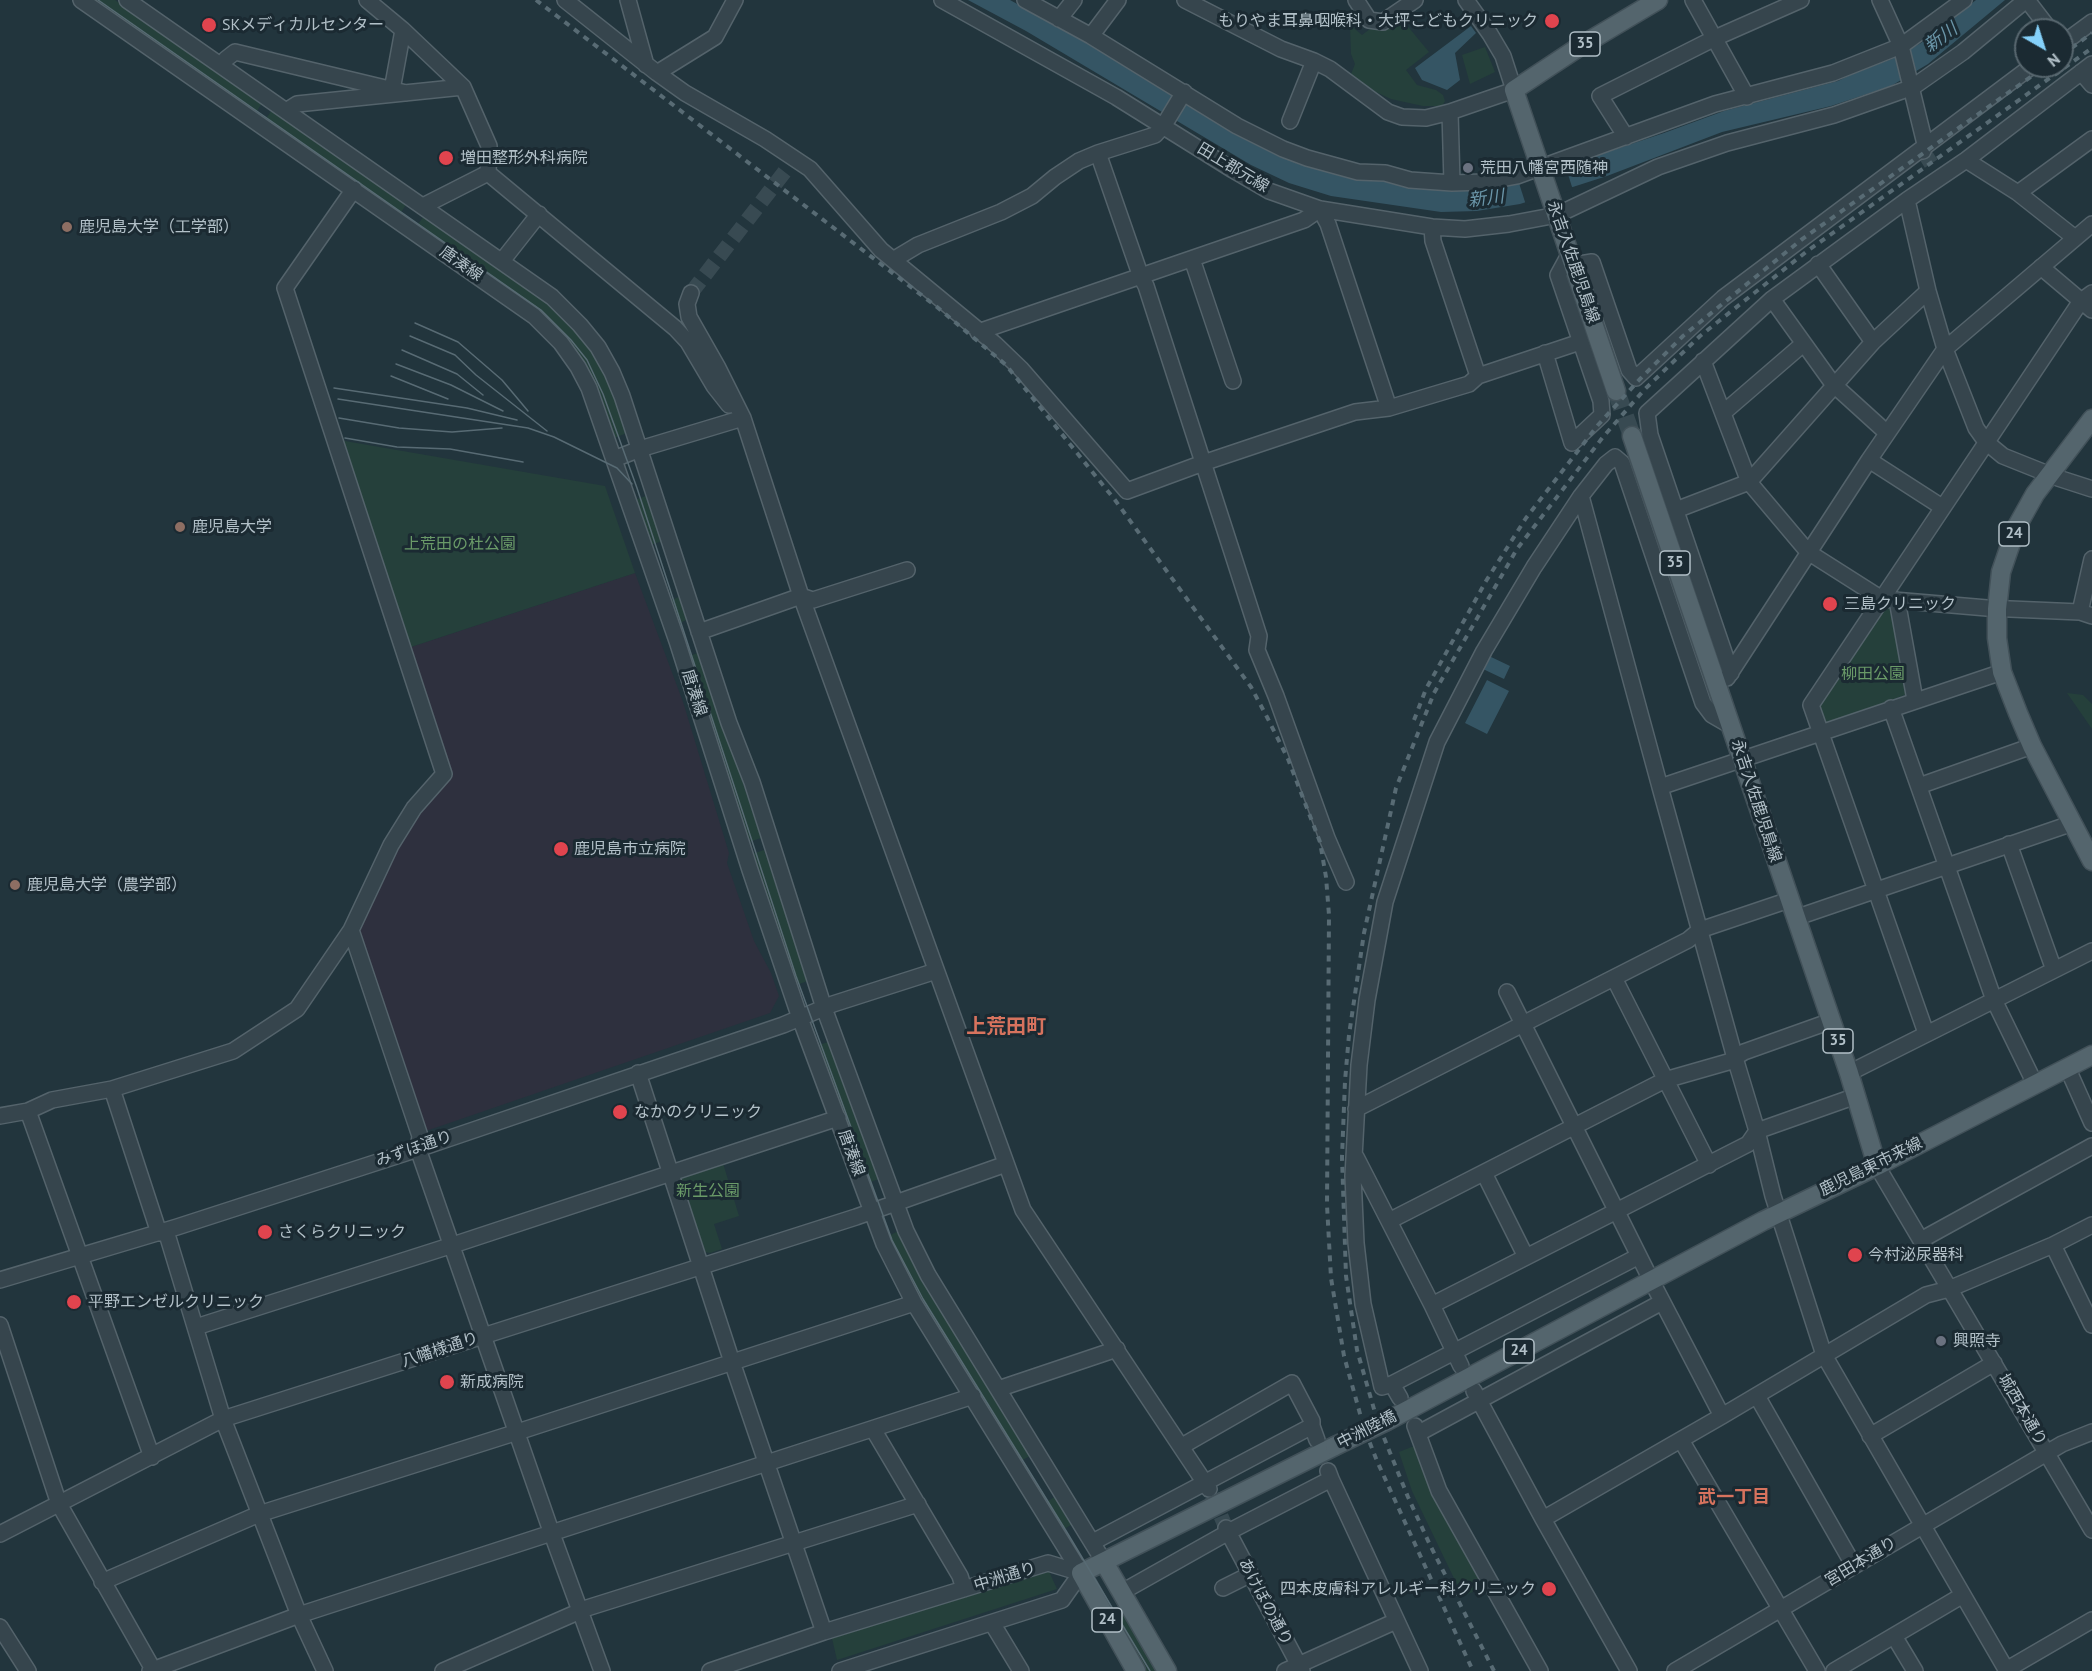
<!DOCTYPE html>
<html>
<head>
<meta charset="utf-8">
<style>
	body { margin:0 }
	#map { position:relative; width:2092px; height:1671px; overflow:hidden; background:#22353d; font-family:"PT Sans",sans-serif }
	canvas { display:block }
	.north { position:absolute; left:2014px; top:18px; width:60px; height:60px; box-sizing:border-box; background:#1b2a32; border:2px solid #57666e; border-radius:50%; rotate:141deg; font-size:16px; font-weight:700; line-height:24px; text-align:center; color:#b2c0c8 }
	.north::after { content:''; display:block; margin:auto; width:21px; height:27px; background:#85d1fa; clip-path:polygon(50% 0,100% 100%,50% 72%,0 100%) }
</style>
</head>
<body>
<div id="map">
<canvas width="2092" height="1671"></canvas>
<div class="north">N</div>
</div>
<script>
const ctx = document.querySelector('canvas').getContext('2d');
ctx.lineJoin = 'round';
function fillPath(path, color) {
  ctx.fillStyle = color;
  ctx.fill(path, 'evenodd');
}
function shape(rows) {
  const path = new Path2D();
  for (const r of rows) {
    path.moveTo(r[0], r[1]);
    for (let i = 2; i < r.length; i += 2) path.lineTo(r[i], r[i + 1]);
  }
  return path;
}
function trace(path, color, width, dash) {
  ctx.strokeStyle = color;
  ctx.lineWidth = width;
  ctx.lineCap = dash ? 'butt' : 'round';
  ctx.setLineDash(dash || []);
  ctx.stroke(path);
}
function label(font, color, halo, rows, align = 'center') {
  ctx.font = font + ' "PT Sans","Noto Sans JP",sans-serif';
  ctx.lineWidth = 6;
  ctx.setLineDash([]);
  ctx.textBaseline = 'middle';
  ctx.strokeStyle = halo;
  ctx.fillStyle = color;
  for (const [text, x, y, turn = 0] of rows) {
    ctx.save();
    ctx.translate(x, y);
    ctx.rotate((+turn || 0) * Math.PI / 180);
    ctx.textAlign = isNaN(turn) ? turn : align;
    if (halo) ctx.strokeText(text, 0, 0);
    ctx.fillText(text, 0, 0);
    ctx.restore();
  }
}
fillPath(shape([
	[635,573,683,702,729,853,727,863,754,941,771,973,779,996,770,1013,426,1131,422,1130,356,927,396,845,419,812,450,774,408,648]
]), '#2e303e');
fillPath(shape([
	[92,0,115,0,262,103,255,114],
	[1400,17,1429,52,1406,70,1417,85,1436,90,1443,95,1445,101,1442,106,1423,106,1391,99,1376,92,1351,74,1355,64,1351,54,1350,25,1362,35,1374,26],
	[1485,47,1495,72,1470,84,1462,55],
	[272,110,407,203,400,214,265,120],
	[424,216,546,302,577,332,597,357,612,389,627,433,614,438,600,394,586,363,567,340,416,227],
	[339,440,605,486,635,573,408,648],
	[646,496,663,541,650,545,634,500],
	[681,596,689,619,677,624,669,601],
	[1892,606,1907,694,1825,725,1819,703,1882,607],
	[700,652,761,838,749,842,687,657],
	[2067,693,2083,695,2092,704,2092,729],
	[764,850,808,981,796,985,752,854],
	[831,1041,879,1179,867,1183,819,1045],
	[722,1160,739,1216,714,1224,722,1249,710,1253,705,1252,680,1178,682,1173],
	[898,1231,1030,1456,1019,1462,909,1282,887,1237],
	[1419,1444,1487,1584,1463,1597,1412,1491,1399,1452],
	[1056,1496,1073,1524,1062,1530,1045,1503],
	[1047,1567,1057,1589,837,1660,831,1634],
	[1127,1611,1160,1671,1146,1671,1115,1617]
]), '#25403b');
fillPath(shape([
	[968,0,1010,0,1121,61,1237,132,1298,164,1412,186,1453,190,1488,190,1515,183,1664,133,1724,111,1838,81,1856,72,1892,59,1921,43,1976,0,2005,0,1928,64,1891,86,1831,106,1722,132,1607,176,1520,204,1477,211,1441,212,1331,196,1289,183,1251,165,1026,31],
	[1471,26,1476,33,1455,53,1460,80,1447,90,1422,80,1415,68],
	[1489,656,1510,666,1504,679,1483,669],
	[1487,680,1509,691,1487,734,1465,723]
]), '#355564');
fillPath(shape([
	[1565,165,1573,190,1526,205,1518,180]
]), '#22353d');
trace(shape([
	[1923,151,1934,168],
	[691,293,786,170],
	[1212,1495,1226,1528]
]), '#384a52', 15, [15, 8]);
trace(shape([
	[1616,391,1632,436]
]), '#384a52', 18, [18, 9]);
const minor = shape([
	[81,0,534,316,561,343,578,367,589,388,677,641,750,870,800,1018,884,1244,914,1303,1081,1573],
	[127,0,552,297,580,325,598,347,612,372,622,396,729,723,752,782,824,1008,906,1231,928,1275,1104,1562],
	[367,0,403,30,463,87,489,146,488,173,675,328,688,342,714,386,729,405],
	[565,0,657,73,685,93,765,139,810,169,881,250,995,344,1021,369,1127,491,1203,463,1355,412,1389,408],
	[628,0,646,65],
	[942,0,1116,97,1233,170,1269,191,1320,209,1432,227,1465,229,1509,224,1557,215,1658,167,1727,143,1834,115,1913,87,1963,52,2026,0],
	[1025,0,1091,36,1237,126,1283,149,1307,158,1358,172,1385,173,1410,180,1452,183,1485,182,1517,176,1715,104,1833,73,1901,46,1964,0],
	[1185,0,1281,49,1314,61,1330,69,1388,112,1402,117,1426,118,1450,112,1514,90,1503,56,1490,34,1466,0],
	[1356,0,1369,20,1383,22,1415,0],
	[1693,0,1747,97],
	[1880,0,1901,46,1925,144,1923,151],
	[2027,0,2050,30],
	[1059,19,1074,0],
	[1091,36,1118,0],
	[2062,44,2092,22],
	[221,65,226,59,235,52,406,93],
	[2081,72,2092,85],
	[657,73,715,37,735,0],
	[392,90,403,30],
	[286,111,297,104,463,87],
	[1450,112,1452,183],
	[1290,121,1314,61],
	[1626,137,1600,96,1715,38,1801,0],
	[1098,153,1141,277,1146,286,1232,552,1259,636,1257,650,1276,696,1327,838,1346,882],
	[1966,160,2018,193,2075,238],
	[2018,193,2092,139],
	[1907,200,1928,291,1945,349,1976,428,1986,442,2003,456,2058,478,2092,489],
	[423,206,488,173],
	[1320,209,1328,224,1389,408,1469,384,1478,376,1580,342],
	[1432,227,1433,241,1478,376],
	[1192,259,1233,381],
	[893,260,918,245,1001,212,1032,196,1055,177,1079,161,1098,153,1155,135,1164,125,1184,92],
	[502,261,539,214],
	[1818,264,1873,342],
	[1574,265,1592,262,1629,370,1636,378,1723,298,2032,66],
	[2041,267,2092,310],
	[691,293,687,304,689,317,718,368,743,418,801,596,1023,1210,1209,1489],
	[1772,299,1833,384,1887,433],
	[978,332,1304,220,1320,209],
	[1545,353,1572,443,1602,415,1601,401,1558,275,1570,253],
	[1703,361,1749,482,1808,552,1882,599,1987,608,2080,612,2092,616],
	[1723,413,1803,344],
	[614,459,640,449,743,418],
	[1869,460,1942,507],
	[1581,496,1660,787],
	[1676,510,1749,482,1873,342,1928,291],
	[1897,600,1915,700],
	[2080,612,2092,559],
	[699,632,801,596,813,600,907,570],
	[2002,672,1660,787,1735,1058,1757,1131,1773,1196,1824,1355,2007,1671],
	[1731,673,1650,435,1647,413,1772,299,1907,200,1966,160,2092,64],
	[1727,678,1869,460,1945,349,2092,224],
	[1891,708,1994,1000,2035,1084],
	[1919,786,2032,746],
	[2009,844,2054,970],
	[1795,918,2073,823],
	[351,930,420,1136,418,1149,552,1534,602,1671],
	[1614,978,1709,1165],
	[1507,992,1651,1280,1722,1416],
	[1926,1033,1811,705,2081,301,2092,293],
	[2067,1067,2092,1123],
	[638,1073,732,1362,824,1632],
	[1849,1073,2092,951],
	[112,1089,159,1233],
	[1356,1109,1688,940,1700,930,1789,900],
	[28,1111,152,1457],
	[0,1116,28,1111,52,1100,112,1089,233,1051,297,1009,351,930,391,845,414,808,444,774,285,288,354,189],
	[1356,1157,1432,1305,1461,1366],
	[1877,1166,2092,1530],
	[1484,1173,1526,1257],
	[1389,1221,1665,1080,1728,1062,1744,1052,1831,1021],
	[166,1231,223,1419,299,1615,325,1671],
	[1921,1240,2092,1146],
	[2053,1245,2092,1325],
	[1639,1256,1392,1384,1382,1387,1363,1304,1356,1243,1353,1176,1359,1065,1367,1000,1385,902,1437,742,1484,651,1534,567,1581,496,1606,464,1615,457,1622,463,1703,703,1712,715,1731,726],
	[0,1280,177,1227,418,1149,783,1025,833,1004,936,971],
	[1432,1305,1748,1144,1757,1131,1856,1096],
	[0,1325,59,1504,154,1671],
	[196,1327,459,1243,838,1118],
	[1392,1384,1400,1398],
	[998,1389,1117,1349],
	[1474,1391,1543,1519,1629,1671],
	[1757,1396,1854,1566],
	[1415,1426,1439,1491,1540,1671],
	[873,1429,960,1576,964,1589],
	[1419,1433,1662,1302],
	[1870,1436,1994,1363],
	[1681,1440,1817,1671],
	[1182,1446,1292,1383,1312,1421,1312,1426],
	[1331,1479,1420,1671],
	[1543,1519,1722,1416,1926,1295,1949,1289,2053,1245,2092,1225],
	[1226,1528,1302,1671],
	[0,1534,223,1419,856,1217,1006,1164],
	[1093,1542,1312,1426,1317,1440],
	[102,1582,259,1514,530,1428,914,1303],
	[1223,1588,1251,1574],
	[1122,1592,1234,1529,1331,1479,1328,1471],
	[992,1623,1021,1671],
	[0,1627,28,1671],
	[1894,1636,1915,1671],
	[2006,1670,2092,1620],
	[150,1671,299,1615,973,1396],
	[443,1671,587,1608,918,1504],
	[710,1671,824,1632,1048,1563,1081,1573],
	[840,1671,1062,1600,1081,1573],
	[1285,1671,1396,1621],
	[1675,1671,2062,1444,2092,1432],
	[1834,1671,1963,1595]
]);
const major = shape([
	[1616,391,1514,90,1579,47,1658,0],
	[2092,419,2035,494,2016,528,2001,572,1997,609,1997,638,2002,672,2018,713,2032,746,2092,861],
	[1632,436,1849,1073,1877,1166],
	[1387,1421,1763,1221,1877,1166,2092,1055],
	[1104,1562,1167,1671],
	[1136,1671,1081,1573,1335,1446]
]);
trace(minor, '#54636b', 18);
trace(major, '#425159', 21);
trace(minor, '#36454d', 15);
trace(major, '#54656d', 18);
trace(shape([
	[98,0,541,310,571,340,587,360,603,394,637,488,796,976,892,1240,923,1299,1068,1534,1150,1671],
	[415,323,458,342,502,380,528,411],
	[410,336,455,355,476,375,547,431],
	[402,350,457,374,483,395],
	[396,364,451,385,503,411],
	[391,376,448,399],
	[334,388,467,408,517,420],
	[338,399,528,428,554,437,617,468,632,484],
	[339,418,399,428,452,432,502,428],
	[345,438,397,447,450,449,523,462]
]), '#586b74', 1.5);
trace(shape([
	[536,0,937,307,1006,365,1115,500,1251,687,1267,717,1288,759,1320,842,1326,877,1329,915,1327,1205,1331,1278,1344,1356,1364,1428,1377,1461,1473,1671],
	[2062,55,2092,33],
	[1414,720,1426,689,1486,581,1526,518,1598,425,1640,379,1683,336,1801,240,2046,66],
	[1494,1671,1430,1545,1408,1497,1378,1423,1357,1350,1346,1276,1342,1157,1345,1081,1349,1035,1364,933,1396,788,1434,693,1517,549,1603,437,1644,390,1700,336,1806,252,2092,48]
]), '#586b74', 4, [6, 6]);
const majorBridge = shape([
	[1335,1446,1387,1421]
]);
trace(majorBridge, '#425159', 21, []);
trace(majorBridge, '#54656d', 18);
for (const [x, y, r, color] of [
	[1552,21,8,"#e0444e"],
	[209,25,8,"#e0444e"],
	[446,158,8,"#e0444e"],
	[1468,168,6,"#6b7280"],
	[67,227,6,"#8d6e63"],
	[180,527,6,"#8d6e63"],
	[1830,604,8,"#e0444e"],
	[561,849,8,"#e0444e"],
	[15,885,6,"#8d6e63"],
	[620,1112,8,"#e0444e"],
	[265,1232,8,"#e0444e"],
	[1855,1255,8,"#e0444e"],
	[74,1302,8,"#e0444e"],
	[1941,1341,6,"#6b7280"],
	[447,1382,8,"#e0444e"],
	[1549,1589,8,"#e0444e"]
]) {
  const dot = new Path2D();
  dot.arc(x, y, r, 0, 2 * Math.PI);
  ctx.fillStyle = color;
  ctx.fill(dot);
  trace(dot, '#1b2a32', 2);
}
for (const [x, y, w] of [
	[1585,44,30],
	[2014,534,30],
	[1675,563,30],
	[1838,1041,30],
	[1519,1351,30],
	[1107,1620,30]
]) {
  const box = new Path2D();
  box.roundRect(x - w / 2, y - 12, w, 24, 4.5);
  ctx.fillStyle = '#1b2a32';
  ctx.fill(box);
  trace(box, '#b2c0c8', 1.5);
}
label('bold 15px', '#b2c0c8', null, [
	["35",1585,44],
	["24",2014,534],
	["35",1675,563],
	["35",1838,1041],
	["24",1519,1351],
	["24",1107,1620]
]);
label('16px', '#b2c0c8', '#1b2a32', [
	["もりやま耳鼻咽喉科・大坪こどもクリニック",1538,21,"right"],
	["SKメディカルセンター",222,25],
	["増田整形外科病院",460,158],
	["荒田八幡宮西随神",1480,168],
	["鹿児島大学（工学部）",79,227],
	["鹿児島大学",192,527],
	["三島クリニック",1844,604],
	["鹿児島市立病院",574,849],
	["鹿児島大学（農学部）",27,885],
	["なかのクリニック",634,1112],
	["さくらクリニック",278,1232],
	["今村泌尿器科",1868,1255],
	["平野エンゼルクリニック",88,1302],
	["興照寺",1953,1341],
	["新成病院",460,1382],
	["四本皮膚科アレルギー科クリニック",1536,1589,"right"]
], 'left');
label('16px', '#b2c0c8', '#1b2a32', [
	["田上郡元線",1233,168,31],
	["永吉入佐鹿児島線",1573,262,71],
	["唐湊線",461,264,35],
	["唐湊線",694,693,72],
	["永吉入佐鹿児島線",1756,801,72],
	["みずほ通り",414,1149,-19],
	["唐湊線",851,1153,70],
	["鹿児島東市来線",1871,1167,-26],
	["八幡様通り",440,1350,-18],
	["城西本通り",2022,1410,60],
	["中洲陸橋",1367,1430,-27],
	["宮田本通り",1861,1562,-31],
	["中洲通り",1005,1577,-17],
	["あけぼの通り",1265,1602,62]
]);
label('16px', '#6a9a68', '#1b2a32', [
	["上荒田の杜公園",460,544],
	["柳田公園",1873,674],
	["新生公園",708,1191]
]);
label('italic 18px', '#6a95a8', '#1b2a32', [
	["新川",1941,38,-36],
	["新川",1486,199,-7]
]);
label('bold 18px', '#d7735e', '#1b2a32', [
	["武一丁目",1734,1498]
]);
label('bold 20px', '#d7735e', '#1b2a32', [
	["上荒田町",1006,1027]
]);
</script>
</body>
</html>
